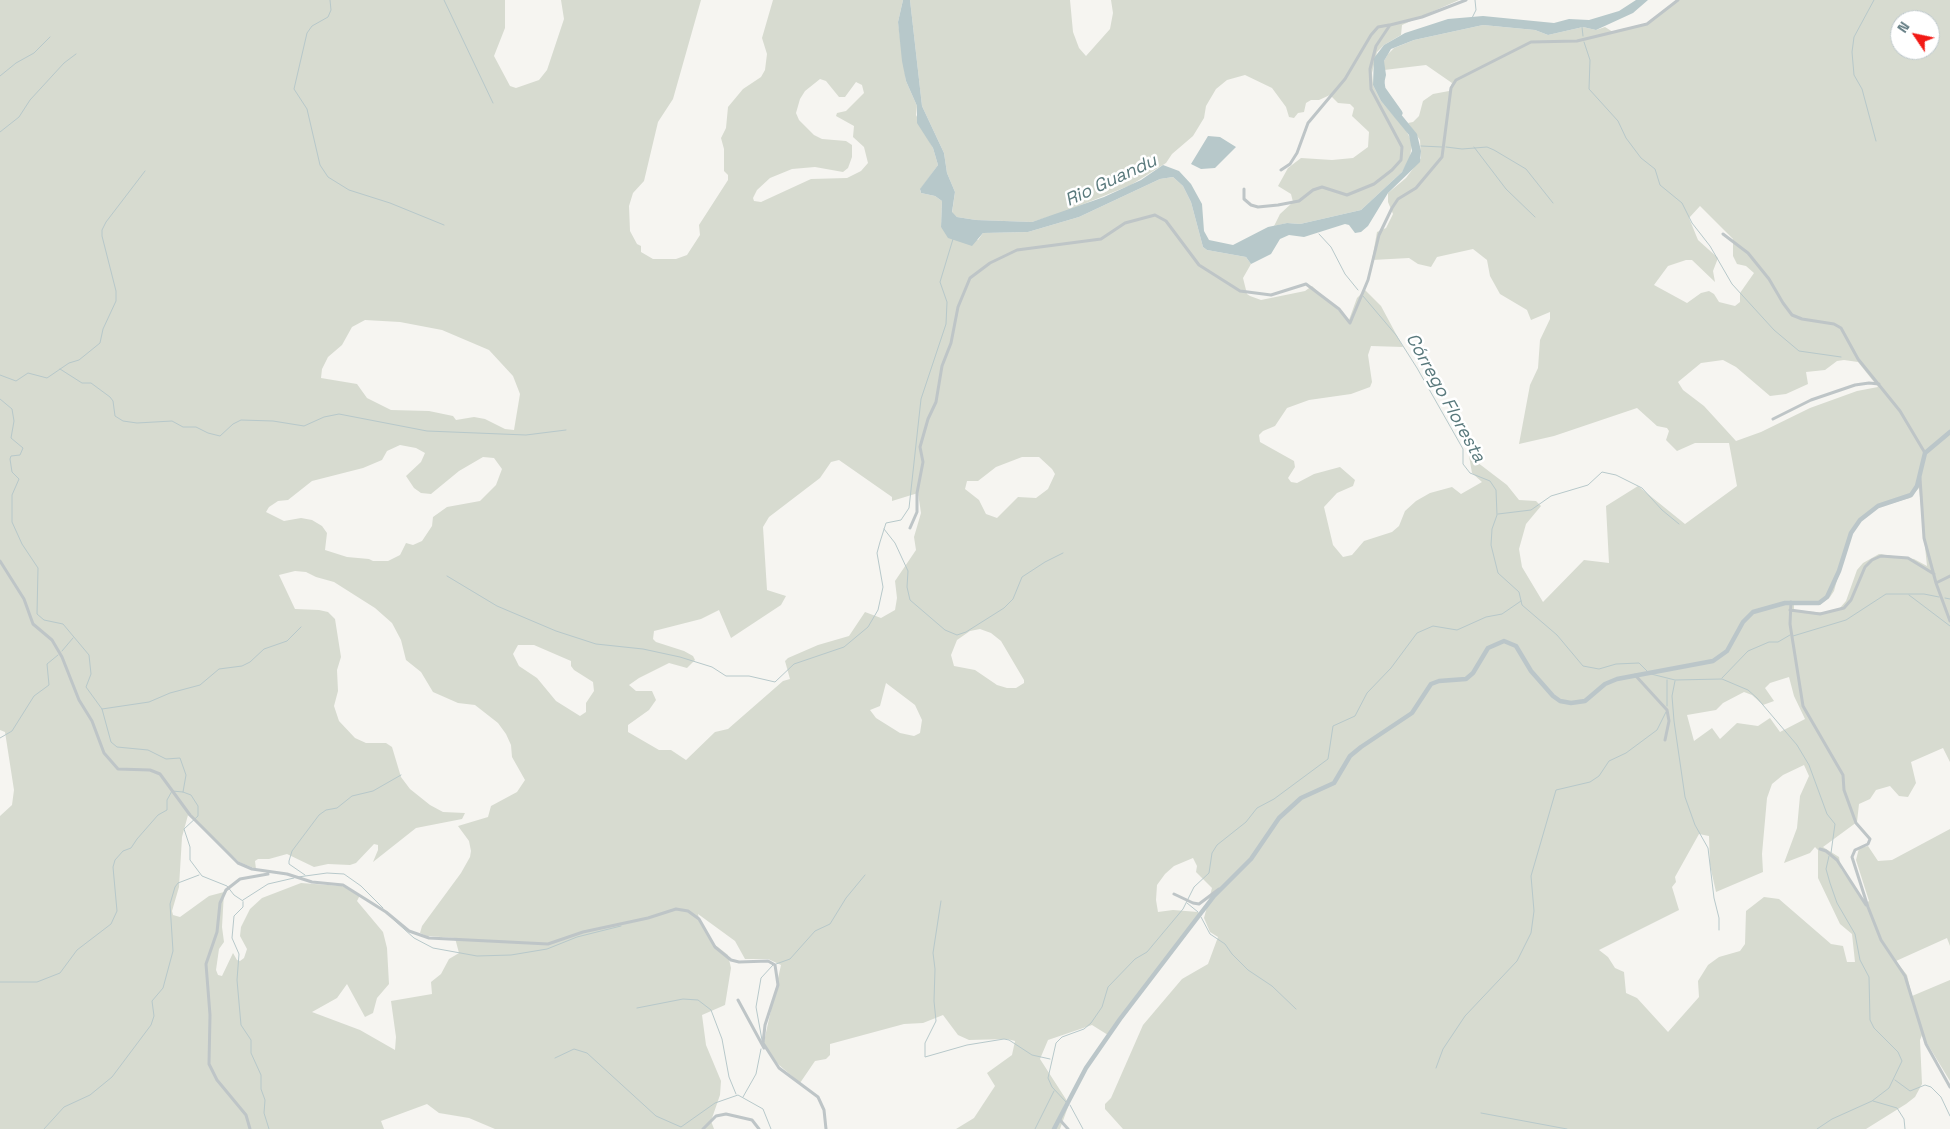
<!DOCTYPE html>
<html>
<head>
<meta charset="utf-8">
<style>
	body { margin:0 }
	#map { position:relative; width:1950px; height:1129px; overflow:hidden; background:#f6f5f1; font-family:"Space Grotesk",sans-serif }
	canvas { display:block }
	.north { position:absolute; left:1890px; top:10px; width:50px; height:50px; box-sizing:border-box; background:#fff; border:1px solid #bfc9cc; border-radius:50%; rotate:304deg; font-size:14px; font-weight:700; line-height:20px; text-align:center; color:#5e787f }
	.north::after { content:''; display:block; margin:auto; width:18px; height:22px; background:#f21a15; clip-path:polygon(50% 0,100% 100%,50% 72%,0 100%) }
</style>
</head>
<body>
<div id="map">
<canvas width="1950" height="1129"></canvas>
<div class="north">N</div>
</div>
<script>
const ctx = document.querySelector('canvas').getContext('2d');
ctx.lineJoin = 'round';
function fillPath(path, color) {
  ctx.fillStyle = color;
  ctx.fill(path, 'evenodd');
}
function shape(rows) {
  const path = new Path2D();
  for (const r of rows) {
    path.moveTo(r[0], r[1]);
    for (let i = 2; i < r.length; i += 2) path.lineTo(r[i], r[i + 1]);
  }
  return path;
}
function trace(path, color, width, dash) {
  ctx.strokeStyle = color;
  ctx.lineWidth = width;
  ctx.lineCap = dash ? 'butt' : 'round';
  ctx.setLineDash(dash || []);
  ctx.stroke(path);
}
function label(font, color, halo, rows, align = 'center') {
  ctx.font = font + ' "Space Grotesk",sans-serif';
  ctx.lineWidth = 5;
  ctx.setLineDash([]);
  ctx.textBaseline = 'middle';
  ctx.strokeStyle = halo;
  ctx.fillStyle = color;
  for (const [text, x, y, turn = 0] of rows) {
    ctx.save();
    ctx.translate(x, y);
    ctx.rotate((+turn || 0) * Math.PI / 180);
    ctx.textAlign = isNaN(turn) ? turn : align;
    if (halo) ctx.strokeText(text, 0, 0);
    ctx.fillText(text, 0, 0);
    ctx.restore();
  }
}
fillPath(shape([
	[0,0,505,0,505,28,494,56,510,86,516,88,539,80,547,70,564,19,561,0,701,0,673,99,658,122,644,181,633,193,629,206,630,231,637,244,641,246,641,252,653,259,676,259,687,255,700,235,699,225,728,180,728,175,724,171,724,149,721,138,726,128,728,107,743,89,761,77,765,70,767,54,762,38,773,0,903,0,898,22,906,81,917,106,916,115,933,148,938,165,920,190,921,193,935,196,942,201,941,227,978,240,983,233,1028,232,1079,217,1160,179,1173,177,1183,186,1191,202,1203,247,1207,250,1246,257,1251,264,1243,278,1247,294,1250,296,1261,300,1305,291,1312,286,1349,320,1357,298,1365,290,1381,306,1403,347,1371,346,1368,355,1372,382,1370,387,1351,394,1309,400,1287,408,1275,426,1263,431,1259,435,1260,442,1294,461,1295,467,1288,478,1291,482,1297,483,1314,474,1340,467,1355,480,1353,486,1337,493,1324,507,1333,545,1343,557,1352,555,1364,541,1392,532,1399,526,1405,511,1416,501,1430,493,1452,487,1461,494,1482,482,1472,473,1469,456,1507,485,1519,500,1536,501,1541,506,1526,524,1519,549,1522,567,1543,602,1584,560,1609,563,1606,506,1638,486,1685,524,1737,486,1729,443,1695,443,1677,451,1666,440,1669,431,1667,428,1657,426,1637,408,1554,436,1519,444,1530,385,1538,368,1540,340,1550,319,1550,312,1531,320,1527,310,1500,294,1490,276,1487,260,1473,249,1437,257,1431,267,1418,264,1409,258,1372,260,1377,232,1386,228,1393,214,1388,202,1388,193,1406,178,1421,158,1420,140,1408,123,1413,122,1419,116,1423,101,1433,94,1449,91,1452,83,1426,65,1384,70,1384,61,1388,54,1394,48,1414,40,1483,25,1535,30,1548,35,1583,27,1596,30,1605,27,1613,32,1649,23,1677,0,1950,0,1950,762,1943,748,1911,762,1916,783,1908,797,1899,796,1890,786,1876,790,1870,799,1859,804,1857,822,1823,847,1839,857,1841,869,1866,903,1869,901,1856,860,1859,848,1868,846,1878,861,1892,860,1950,829,1950,946,1947,938,1896,961,1907,975,1912,996,1950,980,1950,1081,1922,1035,1920,1040,1922,1084,1915,1097,1906,1104,1866,1129,1123,1129,1105,1109,1105,1104,1111,1098,1143,1025,1182,979,1208,964,1218,937,1210,932,1204,918,1212,888,1196,872,1197,866,1193,858,1174,866,1165,874,1157,885,1156,900,1158,912,1173,910,1198,912,1200,915,1108,1035,1092,1025,1048,1040,1040,1059,1069,1104,1060,1129,956,1129,974,1118,995,1086,987,1073,1012,1055,1015,1041,1007,1039,969,1040,958,1035,943,1015,923,1023,904,1024,830,1044,830,1055,826,1059,815,1061,800,1083,779,1065,763,1046,781,965,768,959,745,959,735,941,698,914,700,923,714,944,728,955,731,968,725,1005,702,1015,706,1045,721,1081,720,1095,711,1121,714,1129,495,1129,469,1118,439,1113,427,1104,381,1121,384,1129,0,1129,0,816,12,805,14,790,5,732,0,730],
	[1900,20,1930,20,1930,50,1900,50],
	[820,79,826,81,839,97,845,97,856,82,862,85,864,93,846,111,837,113,836,116,854,126,853,137,864,147,868,163,861,171,847,178,811,179,761,202,754,201,753,198,757,190,770,178,792,169,815,167,843,172,848,168,852,157,852,145,846,141,822,139,814,135,799,120,796,113,800,99,805,91],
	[1700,206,1733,239,1733,256,1737,264,1746,266,1754,273,1740,293,1740,302,1735,306,1719,302,1714,294,1709,291,1701,293,1687,303,1654,285,1668,266,1686,260,1692,260,1715,282,1713,271,1718,258,1698,240,1689,218],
	[365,320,400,322,442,330,489,350,513,376,520,394,514,430,505,429,485,419,474,417,456,420,453,416,429,411,391,410,367,398,357,384,321,378,322,369,328,357,342,345,352,327],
	[1723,360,1736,367,1770,396,1786,394,1808,384,1806,372,1825,370,1837,361,1844,360,1858,362,1878,387,1857,391,1810,408,1761,432,1736,441,1704,406,1683,390,1678,382,1701,363],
	[400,445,416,448,425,453,421,462,406,476,414,488,421,493,431,494,459,471,483,457,494,458,502,469,496,485,480,501,447,507,433,517,432,526,422,541,413,545,406,543,400,555,388,561,373,561,369,559,347,557,325,550,327,533,322,526,312,520,301,518,284,521,266,512,269,507,278,501,288,500,312,481,363,468,382,460,387,451],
	[1022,457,1039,457,1052,469,1055,474,1048,489,1036,498,1018,497,997,518,986,514,979,500,965,489,967,481,978,481,996,467],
	[839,460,892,497,892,501,918,493,921,513,914,537,916,550,895,581,897,598,895,610,881,618,865,612,849,636,818,645,788,658,785,661,790,679,783,681,728,729,715,732,686,760,671,750,659,750,628,732,628,725,649,710,656,700,652,691,636,691,629,685,639,678,669,663,687,668,695,660,693,656,684,651,656,642,653,639,654,631,701,619,719,610,731,638,781,605,786,596,767,590,763,527,769,517,820,478,831,462],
	[1919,488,1927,566,1914,559,1879,554,1863,563,1857,570,1846,601,1839,609,1826,613,1794,610,1794,605,1820,605,1830,597,1834,591,1848,540,1866,513,1875,508,1910,498],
	[295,571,306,572,316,577,334,582,375,608,392,623,401,640,406,660,421,672,433,692,458,703,475,705,498,723,506,734,511,745,512,757,525,780,517,792,491,806,488,817,458,826,469,841,471,851,470,857,461,873,422,926,420,933,427,936,455,938,459,953,449,959,441,974,431,982,432,994,391,1001,396,1037,395,1050,360,1030,312,1012,337,998,347,984,365,1017,373,1013,377,998,389,984,387,948,383,932,357,901,360,895,342,886,301,883,262,898,250,909,241,927,240,936,247,949,244,958,240,961,237,960,233,953,222,976,218,975,216,970,219,949,224,942,222,927,224,892,209,896,180,917,173,915,172,911,179,887,182,837,188,815,239,862,256,869,255,861,258,859,269,859,287,854,314,867,328,864,350,865,356,863,374,844,378,845,378,850,373,862,416,828,462,819,465,813,443,812,430,805,410,789,401,777,392,747,386,743,366,743,355,738,339,721,334,706,338,691,337,670,341,657,335,619,328,612,319,610,295,609,279,575],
	[980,629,991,633,1001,641,1024,680,1024,683,1016,688,1007,688,997,685,975,670,954,666,951,655,957,640,970,631],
	[518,645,534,645,571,661,571,666,574,670,593,682,594,691,586,703,586,712,580,716,556,701,537,678,519,666,513,654],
	[1789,677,1794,696,1805,719,1780,732,1770,718,1758,726,1737,723,1720,739,1712,728,1694,741,1687,715,1716,710,1723,703,1744,692,1752,695,1763,705,1774,701,1765,688,1770,683],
	[886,683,915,705,922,720,920,733,914,736,900,733,876,718,870,710,880,706],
	[1804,765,1809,776,1800,796,1797,828,1784,863,1810,853,1815,847,1818,850,1818,878,1840,924,1852,934,1855,962,1847,962,1843,946,1831,944,1779,899,1764,897,1746,911,1745,944,1740,951,1719,957,1708,965,1698,981,1699,997,1668,1032,1637,998,1626,993,1624,972,1615,968,1608,957,1599,950,1679,910,1672,887,1676,882,1675,877,1699,834,1709,836,1710,865,1716,892,1763,872,1762,854,1767,798,1772,784,1783,775],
	[910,0,1070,0,1073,32,1079,48,1086,56,1110,29,1113,13,1111,0,1459,0,1402,25,1401,35,1384,45,1377,52,1372,73,1373,85,1381,101,1406,130,1412,142,1410,158,1402,172,1361,210,1300,224,1287,223,1274,226,1280,214,1293,202,1291,194,1278,186,1288,168,1301,158,1332,160,1353,158,1368,147,1369,132,1352,116,1354,108,1350,104,1338,103,1330,95,1319,100,1311,100,1306,103,1304,112,1298,113,1294,118,1289,117,1286,107,1272,88,1245,75,1227,80,1216,89,1206,106,1204,118,1193,136,1172,154,1166,163,1131,185,1064,212,1032,222,976,220,957,217,952,213,955,192,947,173,944,153,922,106]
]), '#d7dbd0');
fillPath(shape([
	[903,0,910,0,922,106,944,153,947,173,955,192,952,212,957,217,976,220,1032,222,1104,197,1141,180,1163,165,1179,171,1191,184,1202,204,1204,231,1209,240,1233,245,1268,227,1287,223,1300,224,1361,210,1402,172,1412,151,1409,135,1381,101,1373,85,1374,58,1384,45,1405,33,1448,19,1483,16,1554,23,1569,19,1589,20,1619,11,1636,0,1648,0,1633,13,1596,30,1583,27,1548,35,1535,30,1483,25,1414,40,1391,49,1384,61,1386,75,1383,88,1387,97,1417,134,1421,151,1420,162,1388,193,1368,226,1361,232,1355,233,1349,225,1345,224,1304,237,1289,235,1280,239,1271,254,1251,264,1246,257,1207,250,1203,247,1191,202,1183,186,1173,177,1160,179,1079,217,1028,232,983,233,972,246,948,238,941,227,942,201,935,196,921,193,920,189,938,165,933,148,917,123,917,106,906,81,902,61,898,22],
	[1208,136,1220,137,1236,147,1215,168,1201,169,1191,164]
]), '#b7c8ca');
trace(shape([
	[330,0,331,10,328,17,312,26,307,33,294,89,307,109,320,165,328,177,349,190,390,203,444,225],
	[444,0,493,103],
	[1874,0,1854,37,1852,52,1854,75,1862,89,1876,141],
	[1472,18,1476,10,1475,0],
	[1582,27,1583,36],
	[1584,42,1590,60,1589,89,1618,121,1626,138,1641,158,1655,169,1660,185,1682,203,1692,223,1710,246,1732,284,1774,330,1799,351,1841,357],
	[0,76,16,63,34,53,50,37],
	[0,132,19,117,30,100,64,63,76,54],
	[1421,146,1442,147],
	[1446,147,1462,149,1487,147,1494,150,1526,169,1553,203],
	[1474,147,1506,189,1535,217],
	[1319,234,1331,247,1345,274,1358,290],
	[1363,296,1396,335,1417,368,1463,449,1463,464,1470,473,1490,481,1496,490,1497,515,1492,529,1491,545,1498,573,1519,592,1522,605,1557,635,1583,666,1599,669,1616,664,1639,663,1648,672],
	[60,369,82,383,91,383,110,397,113,401,115,416,123,421,137,423,172,421,183,427,196,427,208,433,220,436,233,424,241,420,273,421,304,426,324,417,339,414,427,431,526,435,566,430],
	[0,375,16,381,28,373,47,378,69,363,79,360,100,343,103,329,116,301,116,291,102,236,102,230,106,222,145,171],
	[0,399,12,409,14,421,11,438,23,448,20,455,11,456,10,459,12,472,19,479,12,495,12,522,22,544,38,568,37,614,44,620,63,624,89,655,91,674,86,687,102,709,111,742,117,747,148,750,166,759,180,758,186,775,183,792],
	[1498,514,1531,510,1551,496,1588,485,1602,472,1616,475,1642,488,1662,510,1679,524],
	[884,529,895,543,908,571,907,587,910,600,945,630,957,635,966,632,1004,608,1013,599,1022,577,1045,562,1063,553],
	[447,576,497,606,556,631,596,644,643,649,680,657,712,667,726,676,749,676,775,682,794,664,844,647,868,627,878,610,883,587,877,553,880,542,886,523,901,520,909,508,921,399,946,324,947,302,940,282,953,239],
	[1909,595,1950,626],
	[1945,598,1950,599],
	[1793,636,1846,620,1886,594,1924,594,1939,597],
	[62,651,73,638],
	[1651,674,1675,680,1722,679,1748,690,1757,698,1797,745,1809,765,1827,814,1835,824,1831,853],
	[1722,678,1748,651,1769,642,1778,642,1790,635],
	[1675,681,1672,696,1674,721,1685,797,1695,825,1708,848,1714,898,1719,918,1719,930],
	[1667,706,1667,680],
	[102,709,149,702,170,693,200,685,219,669,242,666,250,662,264,649,287,641,301,627],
	[0,738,12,731,34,696,49,685,47,664,58,655],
	[305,875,289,864,289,861,292,851,319,815,326,810,337,808,352,796,373,791,401,775],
	[298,877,327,873,344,874,361,886,383,908],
	[243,900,268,884,294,878],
	[941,901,933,953,935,969,934,1001,936,1021,925,1043,925,1057,967,1045,1004,1039,1009,1040,1032,1055,1050,1059],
	[243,902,243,907,234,916,232,938,239,954,237,980,241,1025,251,1040,251,1053,261,1075,261,1089,265,1100,264,1113,269,1129],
	[1187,903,1198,912],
	[1201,917,1210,934,1225,944,1232,954,1248,970,1272,986,1296,1009],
	[394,920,414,938,433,948,477,956,511,955,547,949,577,937,621,926],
	[776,964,790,959,815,931,830,924,846,898,865,875],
	[0,982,37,982,60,973,77,950,111,924,117,911,113,867,115,860,123,851,131,848,137,839,158,815,167,810,167,800,172,791,183,792,191,795,198,806,198,816,184,829,190,847,190,860,202,876,227,886,234,895,243,901],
	[637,1008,683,999,698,1000,711,1010,722,1039,729,1077,736,1094],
	[762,1040,756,1007,761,978,773,965],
	[555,1058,574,1049,587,1053,656,1116,681,1127,715,1103,738,1095,763,1109,771,1129],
	[1436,1068,1443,1049,1465,1016,1517,961,1531,933,1534,911,1531,876,1556,790,1590,782,1599,776,1609,761,1626,753,1657,730,1666,712],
	[1895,1080,1910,1091,1925,1085,1931,1087,1941,1097,1950,1116],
	[743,1097,756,1074,761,1049],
	[1873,1101,1897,1108,1904,1119,1905,1129],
	[1067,1103,1052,1087,1048,1078,1056,1043,1062,1037,1084,1029,1091,1023,1102,1007,1108,987,1135,959,1147,952,1183,909,1194,887,1209,873,1212,853,1217,845,1246,822,1257,808,1274,799,1328,759,1333,726,1355,716,1367,693,1391,668,1417,633,1433,626,1457,630,1486,617,1502,614,1521,601],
	[1070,1105,1083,1129],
	[1481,1113,1567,1129],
	[44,1129,64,1107,90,1095,112,1077,151,1025,154,1016,152,1001,163,988,173,951,170,904,175,887,178,883,199,875],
	[1035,1129,1054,1091],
	[1817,1129,1832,1119,1872,1101,1889,1088,1902,1061,1898,1052,1874,1028,1870,1020,1869,977,1860,960,1855,934,1837,903,1830,883,1826,869,1829,856]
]), '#b7c8ca', 1);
trace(shape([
	[1381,82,1382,89,1399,113]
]), '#b7c8ca', 7);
trace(shape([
	[1281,170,1290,164,1297,153,1308,123,1345,79,1371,35,1378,27,1389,25],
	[1244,189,1244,199,1251,205,1258,207,1278,205,1299,201,1313,190,1322,187,1347,195,1374,184,1392,170,1401,160,1402,147,1371,89,1370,69,1376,46,1390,25,1422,17,1466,0],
	[1723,234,1748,253,1769,279,1783,303,1792,315,1802,319,1834,324,1841,328,1858,359,1900,411,1925,453],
	[1773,419,1811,400,1855,385,1869,383,1879,384],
	[1920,478,1924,538,1936,583,1950,621],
	[910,528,917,512,917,493,923,462,920,447,928,419,936,402,942,366,951,343,958,307,970,278,990,263,1017,250,1101,239,1125,223,1155,215,1166,221,1199,265,1240,291,1271,295,1306,284,1339,309,1350,323,1368,280,1379,235,1392,208,1398,199,1416,188,1442,157,1451,88,1456,80,1531,42,1577,41,1647,24,1678,0],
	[0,561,24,599,33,624,52,640,62,657,79,700,92,721,104,753,118,769,150,770,160,774,190,815,238,863,252,869,287,874,312,882,343,885,386,912,409,931,429,938,548,944,583,932,648,918,676,909,688,911,699,919,715,947,731,960,739,962,768,961,775,965,778,985,765,1025,763,1043,779,1068,818,1097,824,1110,826,1129],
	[1936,583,1950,576],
	[1791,602,1790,624,1803,706,1843,775,1844,790,1856,823,1870,839,1868,844,1855,850,1852,857,1868,907,1881,940,1905,976,1926,1044,1950,1087],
	[1790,610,1820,614,1844,608,1851,600,1865,567,1872,560,1881,556,1908,558,1934,574],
	[1635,675,1667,710,1669,721,1665,740],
	[1820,849,1826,851,1837,860,1866,905],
	[1174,894,1193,903,1199,904,1219,889],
	[738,1000,764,1048],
	[1060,1120,1068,1129],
	[250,1129,246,1115,217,1080,209,1064,210,1015,206,964,217,932,220,903,226,890,240,879,268,874],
	[703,1129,716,1116,726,1114,752,1120,759,1129]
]), '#bec5c7', 3);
trace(shape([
	[1054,1129,1086,1068,1120,1019,1214,896,1251,859,1279,818,1301,798,1334,783,1350,756,1361,747,1412,713,1431,684,1439,681,1466,679,1473,673,1488,648,1504,641,1516,646,1531,671,1553,696,1560,701,1571,703,1585,701,1605,684,1617,679,1713,661,1727,651,1743,622,1753,612,1785,603,1819,603,1827,597,1839,571,1851,533,1860,520,1878,506,1911,495,1917,486,1925,453,1950,432]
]), '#bbc6c9', 4.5);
label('italic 18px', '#59797c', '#fff', [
	["Rio Guandu",1111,181,-25],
	["Córrego Floresta",1445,398,61]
]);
</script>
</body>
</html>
